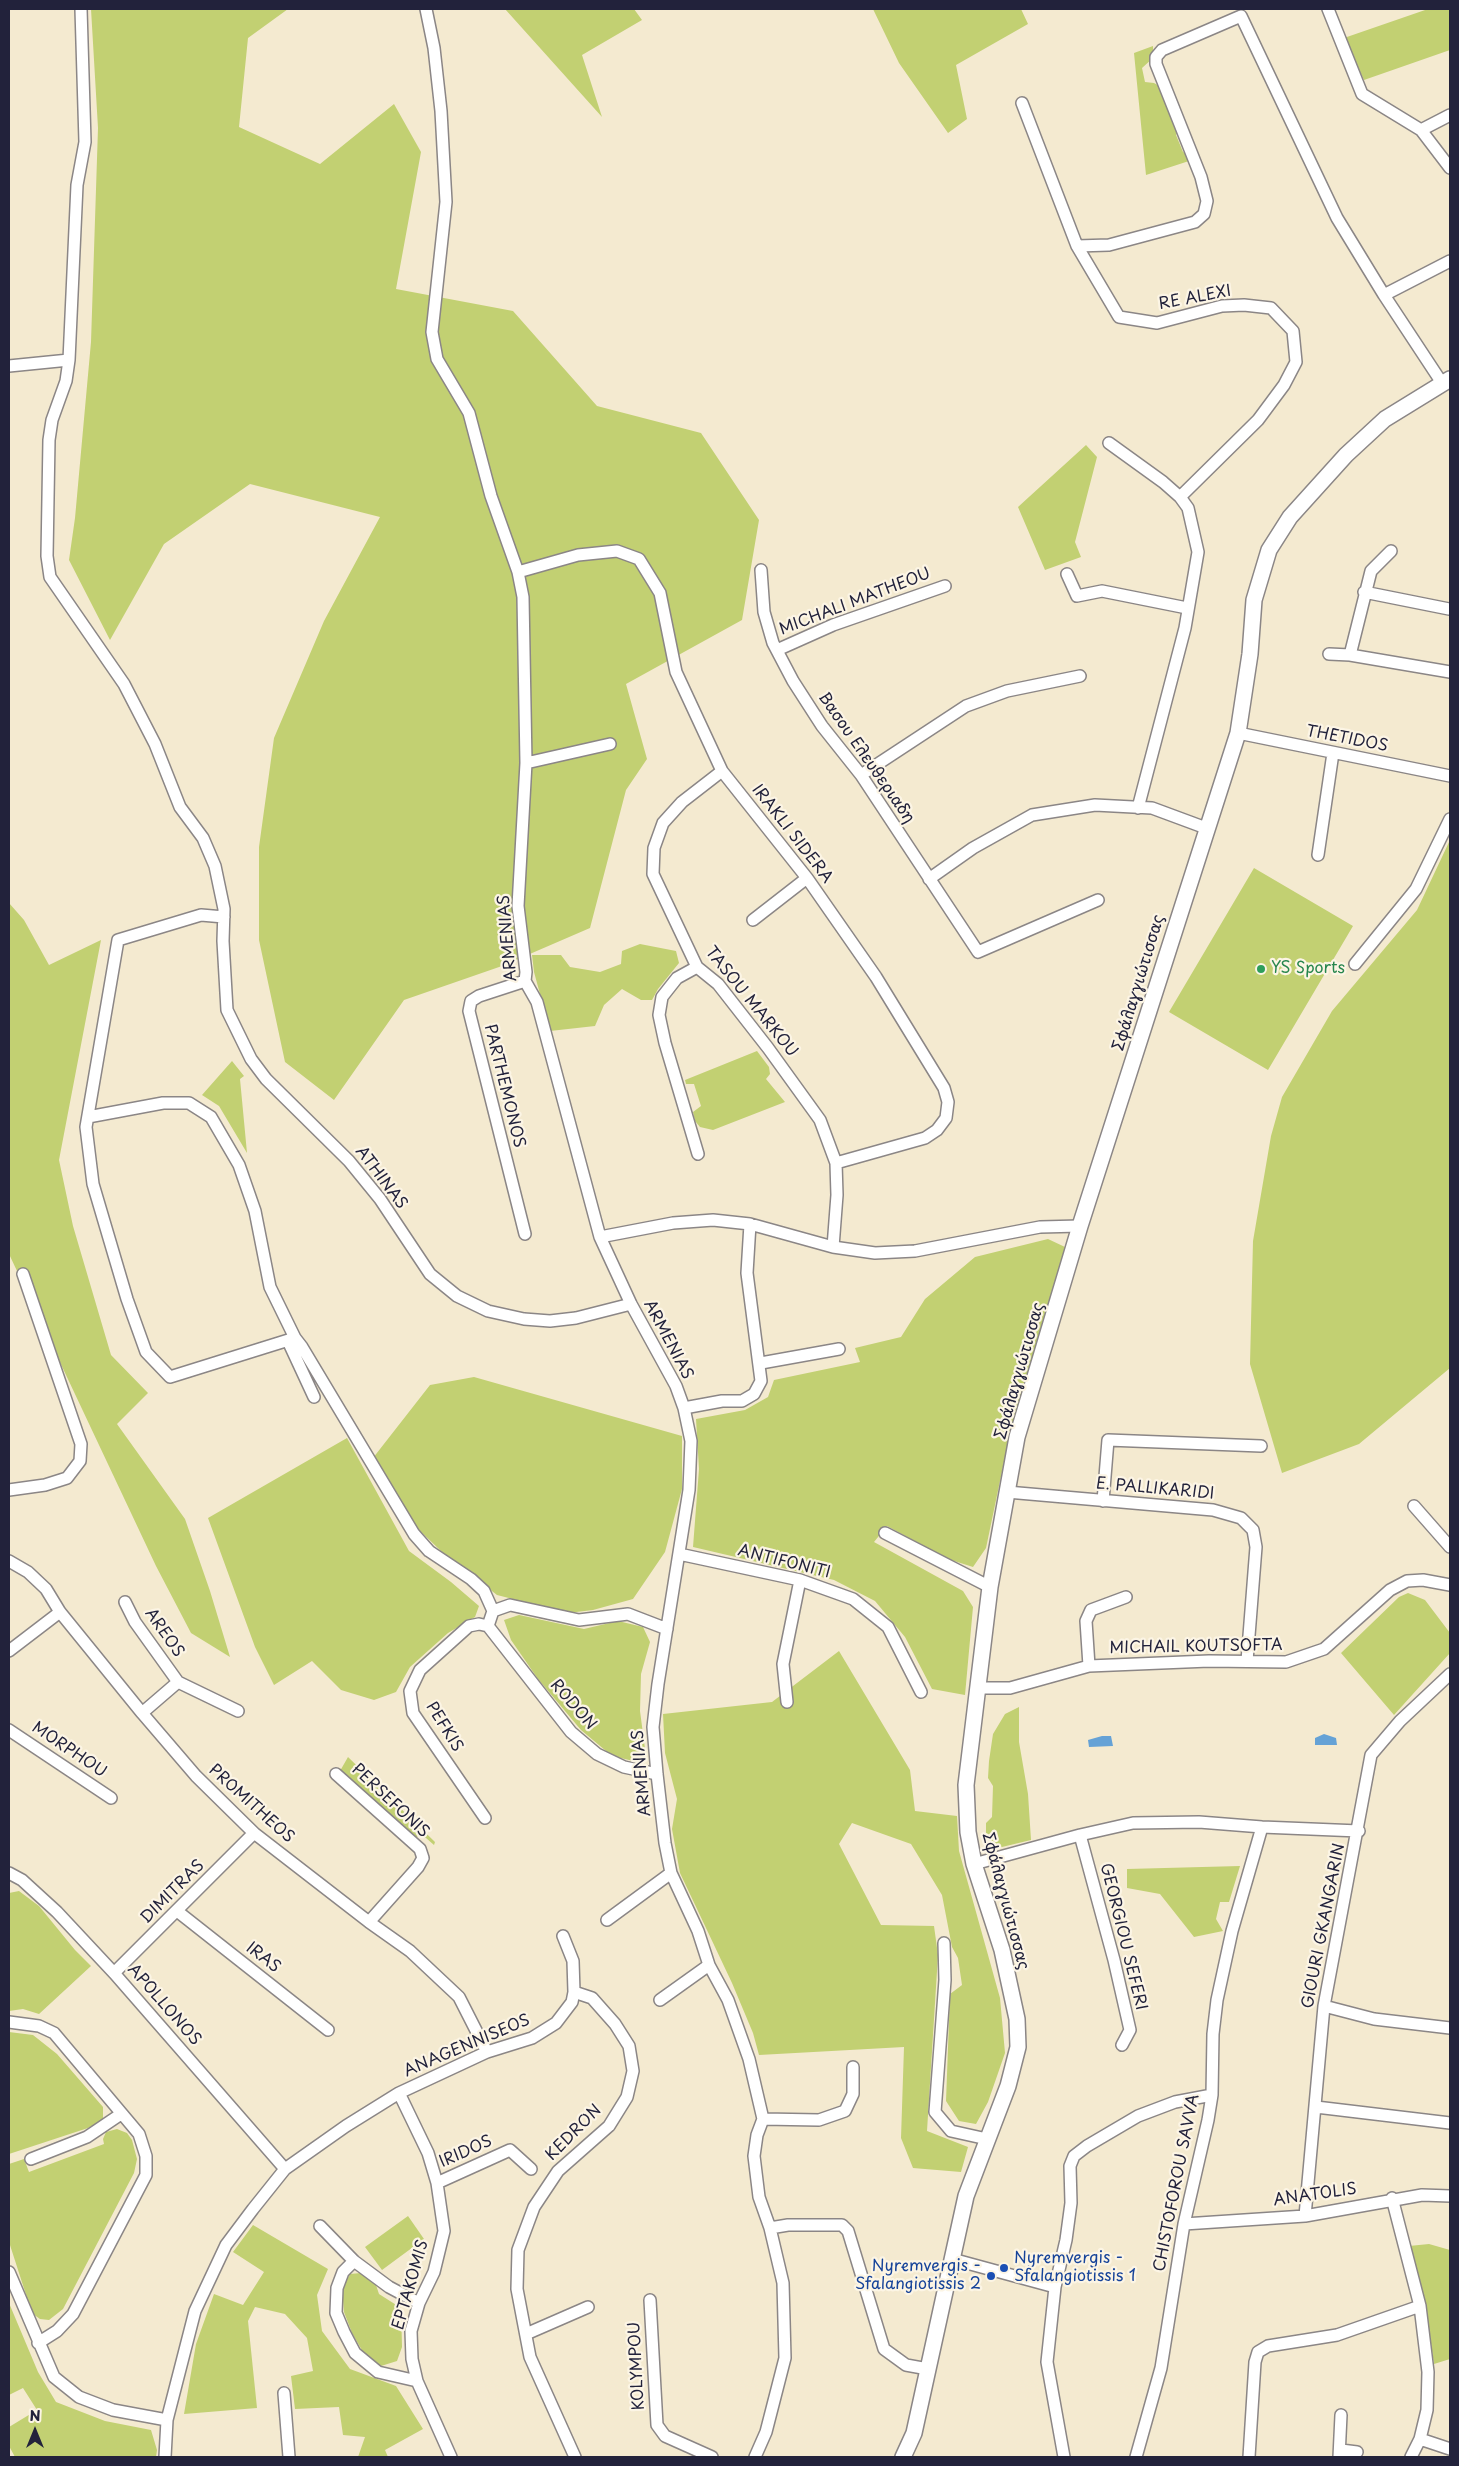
<!DOCTYPE html>
<html>
<head>
<meta charset="utf-8">
<style>
	body { margin:0 }
	#map { position:relative; width:1459px; height:2466px; overflow:hidden; background:#f4ead0; font-family:"Playpen Sans",sans-serif }
	canvas { display:block }
	.frame { position:absolute; inset:0; border:10px solid #22223b; pointer-events:none }
	.north { position:absolute; left:10px; top:2406px; width:50px; height:50px; -webkit-text-stroke:4px #fcf5e5; paint-order:stroke; rotate:0deg; font-size:14px; font-weight:700; line-height:20px; text-align:center; color:#22223b }
	.north::after { content:''; display:block; margin:auto; width:18px; height:22px; background:#22223b; clip-path:polygon(50% 0,100% 100%,50% 72%,0 100%) }
</style>
</head>
<body>
<div id="map">
<canvas width="1459" height="2466"></canvas>
<div class="frame"></div>
<div class="north">N</div>
</div>
<script>
const ctx = document.querySelector('canvas').getContext('2d');
ctx.lineJoin = 'round';
function fillPath(path, color) {
  ctx.fillStyle = color;
  ctx.fill(path, 'evenodd');
}
function shape(rows) {
  const path = new Path2D();
  for (const r of rows) {
    path.moveTo(r[0], r[1]);
    for (let i = 2; i < r.length; i += 2) path.lineTo(r[i], r[i + 1]);
  }
  return path;
}
function trace(path, color, width, dash) {
  ctx.strokeStyle = color;
  ctx.lineWidth = width;
  ctx.lineCap = dash ? 'butt' : 'round';
  ctx.setLineDash(dash || []);
  ctx.stroke(path);
}
function label(font, color, halo, rows, align = 'center') {
  ctx.font = font + ' "Playpen Sans",sans-serif';
  ctx.lineWidth = 4.5;
  ctx.setLineDash([]);
  ctx.textBaseline = 'middle';
  ctx.strokeStyle = halo;
  ctx.fillStyle = color;
  for (const [text, x, y, turn = 0] of rows) {
    ctx.save();
    ctx.translate(x, y);
    ctx.rotate((+turn || 0) * Math.PI / 180);
    ctx.textAlign = isNaN(turn) ? turn : align;
    if (halo) ctx.strokeText(text, 0, 0);
    ctx.fillText(text, 0, 0);
    ctx.restore();
  }
}
fillPath(shape([
	[91,9,288,9,248,38,239,127,320,164,394,104,421,152,396,289,513,311,597,406,701,433,759,520,742,620,626,684,647,759,626,790,590,928,502,966,404,1000,334,1100,285,1062,259,940,259,847,274,738,324,621,380,517,250,484,164,544,110,640,69,560,75,518,91,342,98,128],
	[505,9,634,9,642,20,582,55,602,117],
	[873,9,1021,9,1028,24,956,65,967,119,948,133,899,63],
	[1428,9,1450,9,1450,50,1364,80,1344,38],
	[1153,46,1153,58,1142,68,1145,82,1154,83,1161,87,1180,128,1176,135,1183,152,1189,154,1189,161,1146,175,1134,53],
	[1086,445,1097,457,1075,542,1081,557,1045,570,1018,507],
	[1450,840,1450,1368,1359,1444,1282,1473,1250,1364,1253,1241,1271,1136,1282,1097,1332,1011,1417,910],
	[1254,868,1353,926,1268,1070,1169,1012],
	[9,903,24,920,49,965,101,940,59,1160,73,1226,111,1355,148,1393,117,1424,185,1519,210,1591,230,1657,191,1633,156,1566,9,1254],
	[640,944,676,951,679,963,658,989,652,1000,641,1000,622,989,604,1005,595,1026,550,1031,534,972,532,955,561,955,570,967,600,972,621,964,622,951],
	[757,1051,769,1067,770,1074,766,1079,785,1102,713,1130,700,1127,695,1121,693,1112,701,1106,694,1084,686,1084,685,1080],
	[232,1061,244,1076,240,1079,247,1153,219,1106,202,1095],
	[1048,1239,1065,1247,1010,1433,986,1548,973,1567,948,1559,887,1526,874,1542,963,1591,973,1607,965,1695,932,1689,905,1637,875,1601,834,1580,693,1547,699,1469,696,1419,745,1410,768,1397,774,1380,860,1362,855,1348,901,1337,925,1299,975,1257],
	[474,1377,682,1436,682,1489,665,1552,633,1599,593,1610,568,1613,497,1595,442,1552,416,1527,373,1458,430,1385],
	[347,1438,409,1551,451,1582,479,1606,475,1617,448,1633,410,1667,396,1692,374,1700,341,1690,312,1661,274,1685,255,1647,208,1518],
	[1408,1593,1425,1600,1450,1633,1450,1653,1394,1715,1341,1653,1399,1597],
	[519,1615,584,1629,618,1621,643,1627,650,1642,641,1674,640,1711,645,1749,642,1763,612,1756,581,1730,538,1679,511,1640,504,1620],
	[839,1651,910,1770,915,1811,957,1816,959,1851,1000,1998,1005,2053,988,2102,976,2124,959,2121,946,2101,950,1994,962,1985,958,1958,952,1947,942,1895,911,1844,852,1823,839,1844,881,1925,934,1926,938,1955,927,2131,968,2147,961,2172,913,2168,901,2138,904,2047,759,2055,753,2033,732,1983,680,1873,672,1829,677,1799,665,1753,663,1714,772,1702],
	[1019,1707,1019,1742,1028,1794,1031,1840,1002,1847,991,1845,986,1834,986,1823,992,1817,993,1786,988,1778,989,1761,993,1734,1005,1714],
	[348,1757,435,1842,434,1845,426,1838,418,1836,415,1839,340,1771],
	[1240,1866,1229,1902,1220,1902,1216,1919,1223,1931,1194,1937,1160,1894,1127,1888,1127,1869],
	[19,1891,39,1906,75,1950,91,1966,39,2014,23,2009,9,2011,9,1893],
	[9,2032,33,2035,57,2054,103,2107,103,2120,88,2128,9,2154],
	[117,2129,127,2133,132,2140,137,2159,134,2173,63,2309,49,2320,40,2319,33,2314,30,2307,9,2242,9,2164,24,2159,29,2172,104,2144,103,2139,106,2132],
	[408,2216,424,2239,382,2270,365,2247],
	[253,2225,328,2269,317,2295,322,2331,350,2369,396,2386,423,2429,385,2450,388,2457,358,2457,365,2437,343,2435,339,2407,295,2409,291,2376,313,2371,307,2338,285,2314,255,2307,248,2321,257,2408,184,2414,196,2344,214,2294,243,2305,264,2272,233,2252],
	[1429,2244,1450,2250,1450,2359,1434,2364,1428,2323,1409,2246],
	[361,2273,375,2282,379,2294,401,2308,402,2347,397,2361,381,2366,363,2352,352,2333,344,2312,342,2289,350,2274],
	[9,2303,38,2372,56,2402,105,2421,151,2430,157,2450,156,2457,15,2457,9,2446,9,2427,37,2410,23,2388,9,2395]
]), '#c2d072');
fillPath(shape([
	[1324,1734,1336,1738,1337,1745,1315,1745,1315,1738],
	[1102,1736,1111,1736,1113,1746,1089,1747,1088,1740]
]), '#65a2d6');
const minor = shape([
	[81,9,85,142,77,185,69,360,66,381,52,420,49,440,47,556,50,577,124,684,155,744,180,807,203,838,215,866,224,909,223,941,227,1010,251,1059,266,1079,349,1161,380,1199,430,1274,457,1296,488,1311,524,1319,550,1321,576,1318,631,1304],
	[426,9,434,48,441,111,446,202,432,332,437,359,469,413,491,496,518,572,523,597,526,763,518,906,526,972,525,981,537,1002,600,1237,631,1304,676,1386,684,1408,691,1441,689,1490,658,1684,653,1727,657,1774,665,1843,671,1873,698,1931,709,1965,728,2000,749,2059,763,2119],
	[1328,9,1362,94,1421,130,1450,168],
	[1022,103,1077,246,1119,317,1157,323,1222,306,1244,305,1271,308,1293,331,1296,362,1284,385,1258,420,1180,497],
	[1421,130,1450,115],
	[1077,246,1109,245,1195,222,1204,214,1207,201,1201,177,1156,64,1156,57,1162,50,1241,16,1337,218,1384,295,1442,383],
	[1384,295,1450,261],
	[9,366,69,360],
	[1109,443,1163,482,1180,497,1188,508,1198,552,1185,628,1138,808],
	[761,570,764,612,773,643,793,681,822,726,861,775,978,952,1098,900],
	[518,572,578,555,617,551,639,559,660,593,676,672,722,771,807,878,876,977,944,1088,948,1102,946,1118,937,1130,925,1138,836,1163],
	[1067,574,1077,596,1102,591,1187,608],
	[1364,592,1449,609],
	[777,650,833,625,945,586],
	[1329,654,1350,655,1450,672],
	[1350,655,1371,571,1391,551],
	[1238,733,1450,776],
	[526,763,610,744],
	[722,771,682,802,663,823,654,848,653,874,697,967,718,984,768,1048,820,1120,836,1163,837,1195,833,1247],
	[861,775,966,706,1007,691,1080,676],
	[1318,855,1333,753],
	[929,879,973,848,1032,815,1095,805,1152,808,1206,828],
	[224,917,201,915,118,940,86,1127,93,1184,127,1299,146,1352,170,1377,295,1338],
	[753,920,807,878],
	[1355,964,1416,889,1450,819],
	[697,967,677,978,662,997,659,1015,665,1043,698,1154],
	[525,981,479,996,471,1001,469,1011,525,1234],
	[88,1117,163,1103,189,1103,211,1117,239,1165,255,1211,270,1287,295,1338,302,1347,414,1534,429,1551,471,1579,484,1591,493,1611,488,1626],
	[600,1237,673,1223,713,1220,750,1224,833,1247,875,1253,915,1251,1040,1227,1080,1226],
	[288,1341,314,1397],
	[761,1363,839,1349],
	[684,1408,722,1401,742,1401,754,1394,761,1381,747,1273,750,1224],
	[9,1490,45,1485,67,1478,80,1461,81,1444,23,1274],
	[1007,1492,1213,1510,1241,1518,1253,1530,1256,1547,1247,1661],
	[1103,1501,1108,1440,1261,1446],
	[1414,1506,1450,1547],
	[885,1533,990,1587],
	[679,1554,800,1580,853,1599,888,1627,921,1692],
	[9,1561,28,1572,46,1589,60,1612,142,1713,196,1776,254,1833,369,1922,410,1951,459,1997,487,2052],
	[125,1602,135,1622,178,1682,238,1711],
	[493,1611,510,1605,579,1620,628,1614,667,1629],
	[488,1626,571,1732,597,1754,624,1767,657,1774],
	[9,1651,60,1612],
	[1089,1666,1086,1621,1091,1610,1126,1597],
	[977,1688,1010,1688,1089,1666,1209,1661,1286,1662,1324,1649,1390,1590,1407,1581,1423,1580,1450,1585],
	[787,1702,783,1664,800,1580],
	[142,1713,178,1682],
	[9,1730,111,1798],
	[336,1774,420,1849,423,1858,418,1867,369,1922],
	[485,1818,413,1713,410,1691,420,1670,469,1626,479,1624,488,1626],
	[1080,1835,1114,1960,1130,2030,1122,2045],
	[974,1864,1080,1835,1133,1823,1199,1822,1262,1827,1359,1831],
	[9,1873,22,1880,57,1912,114,1973,285,2169],
	[177,1911,328,2030],
	[607,1920,671,1873],
	[944,1943,945,1980,935,2112,951,2131,987,2139],
	[114,1973,254,1833],
	[574,1992,592,1998,615,2024,629,2046,633,2071,627,2097,609,2126,558,2171,534,2207,518,2250,517,2289,530,2357,575,2457],
	[660,2000,709,1965],
	[1324,2006,1374,2019,1450,2028],
	[9,2022,39,2026,54,2033,139,2134,146,2156,146,2175,73,2314,57,2331,38,2343],
	[399,2093,428,2153,437,2183,444,2231,434,2272,419,2303,411,2331,412,2359,417,2381,451,2457],
	[1316,2107,1450,2123],
	[763,2119,819,2120,845,2111,853,2094,853,2067],
	[31,2159,87,2137,121,2114],
	[437,2183,510,2150,531,2169],
	[1392,2198,1420,2306,1428,2372,1427,2410,1420,2439,1411,2457],
	[1305,2216,1324,2006,1371,1755,1400,1721,1450,1674],
	[1184,2224,1305,2216,1422,2195,1450,2196],
	[320,2226,354,2261,389,2287,419,2303],
	[770,2228,788,2225,842,2225,848,2231,884,2349,906,2365,928,2369],
	[952,2259,1055,2287],
	[354,2261,343,2272,337,2288,336,2313,344,2332,355,2353,378,2372,417,2381],
	[9,2272,54,2377,79,2397,113,2410,167,2420],
	[650,2300,657,2425,665,2436,712,2457],
	[526,2334,588,2307],
	[284,2393,289,2457],
	[1420,2439,1450,2449],
	[1341,2450,1357,2452],
	[165,2457,167,2420,195,2311,226,2245,253,2209,285,2169,346,2126,399,2093,487,2052,532,2038,556,2023,572,2002,574,1992,573,1961,563,1936],
	[755,2457,766,2432,785,2358,783,2283,770,2228,759,2197,754,2156,757,2135,763,2119],
	[1064,2457,1047,2362,1055,2287,1066,2240,1071,2203,1070,2166,1074,2156,1087,2146,1138,2116,1175,2102,1212,2095],
	[1136,2457,1161,2368,1184,2224,1208,2120,1212,2095,1213,2034,1217,2000,1232,1931,1262,1827],
	[1249,2457,1255,2362,1258,2352,1268,2346,1337,2335,1420,2306],
	[1339,2457,1341,2415]
]);
const tertiary = shape([
	[903,2457,914,2433,966,2196,1008,2086,1018,2047,1017,2019,1002,1950,974,1864,968,1832,966,1785,990,1587,1017,1437,1080,1226,1238,733,1250,654,1254,600,1269,550,1290,517,1346,455,1385,419,1450,379]
]);
trace(minor, '#8b8686', 14);
trace(tertiary, '#8b8686', 18);
trace(minor, '#fff', 11);
trace(tertiary, '#fff', 15);
for (const [x, y, r, color] of [
	[1261,969,5,"#2e9e5b"],
	[1004,2268,5,"#1a4fb4"],
	[991,2276,5,"#1a4fb4"]
]) {
  const dot = new Path2D();
  dot.arc(x, y, r, 0, 2 * Math.PI);
  ctx.fillStyle = color;
  ctx.fill(dot);
  trace(dot, '#fcf5e5', 2);
}
label('16px', '#22223b', '#fcf5e5', [
	["RE ALEXI",1195,298,-11],
	["MICHALI MATHEOU",855,602,-21],
	["THETIDOS",1347,739,11],
	["Βασου Ελευθεριαδη",866,758,55],
	["IRAKLI SIDERA",792,834,52],
	["ARMENIAS",508,938,-95],
	["Σφάλαγγιώτισσας",1139,983,-73],
	["TASOU MARKOU",751,1002,51],
	["PARTHEMONOS",504,1086,76],
	["ATHINAS",381,1178,53],
	["ARMENIAS",668,1340,62],
	["Σφάλαγγιώτισσας",1020,1371,-74],
	["E. PALLIKARIDI",1155,1489,5],
	["ANTIFONITI",784,1562,14],
	["AREOS",164,1633,55],
	["MICHAIL KOUTSOFTA",1196,1647,-1],
	["RODON",573,1705,49],
	["PEFKIS",444,1727,58],
	["MORPHOU",69,1750,34],
	["ARMENIAS",642,1773,-95],
	["PERSEFONIS",390,1801,43],
	["PROMITHEOS",251,1804,42],
	["DIMITRAS",173,1892,-45],
	["Σφάλαγγιώτισσας",1005,1901,75],
	["GIOURI GKANGARIN",1324,1926,-79],
	["GEORGIOU SEFERI",1123,1937,76],
	["IRAS",263,1958,38],
	["APOLLONOS",164,2005,49],
	["ANAGENNISEOS",467,2046,-23],
	["KEDRON",574,2133,-45],
	["IRIDOS",466,2152,-24],
	["CHISTOFOROU SAVVA",1177,2183,-79],
	["ANATOLIS",1315,2195,-8],
	["EPTAKOMIS",411,2285,-74],
	["KOLYMPOU",637,2366,-93]
]);
label('16px', '#27864d', '#fcf5e5', [
	["YS Sports",1271,969]
], 'left');
label('16px', '#164399', '#fcf5e5', [
	["Nyremvergis -",1014,2259],
	["Sfalangiotissis 1",1014,2277],
	["Nyremvergis -",981,2267,"right"],
	["Sfalangiotissis 2",981,2285,"right"]
], 'left');
</script>
</body>
</html>
